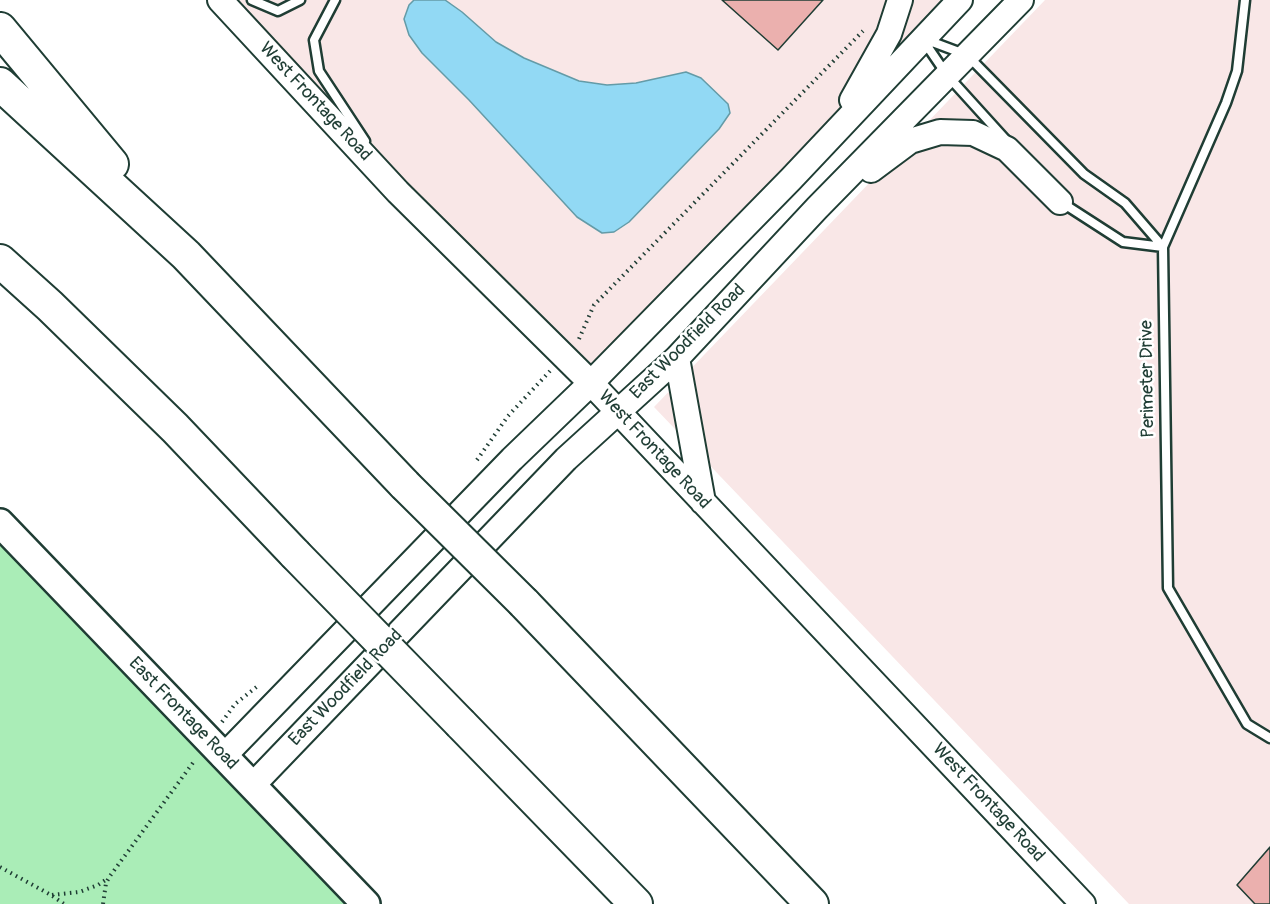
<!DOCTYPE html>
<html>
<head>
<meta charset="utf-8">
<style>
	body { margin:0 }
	canvas { display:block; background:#fff }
</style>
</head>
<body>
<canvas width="1270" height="904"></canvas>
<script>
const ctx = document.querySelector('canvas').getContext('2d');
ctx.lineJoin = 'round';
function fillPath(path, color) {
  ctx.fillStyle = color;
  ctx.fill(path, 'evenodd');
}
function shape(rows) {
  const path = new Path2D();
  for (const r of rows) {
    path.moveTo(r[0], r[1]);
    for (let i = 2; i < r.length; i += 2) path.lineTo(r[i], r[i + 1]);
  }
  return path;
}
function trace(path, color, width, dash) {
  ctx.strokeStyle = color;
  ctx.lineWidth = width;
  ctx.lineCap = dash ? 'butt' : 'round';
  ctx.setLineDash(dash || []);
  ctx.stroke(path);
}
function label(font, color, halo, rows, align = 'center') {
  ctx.font = font + ' Pangolin,sans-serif';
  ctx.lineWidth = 5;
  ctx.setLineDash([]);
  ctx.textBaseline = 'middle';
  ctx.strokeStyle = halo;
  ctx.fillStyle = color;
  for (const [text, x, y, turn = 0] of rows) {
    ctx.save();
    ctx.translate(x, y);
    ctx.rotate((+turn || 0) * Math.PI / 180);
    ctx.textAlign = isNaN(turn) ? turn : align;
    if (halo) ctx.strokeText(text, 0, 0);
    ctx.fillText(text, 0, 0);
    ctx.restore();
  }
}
fillPath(shape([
	[211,0,950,0,591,391],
	[1045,0,1270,0,1270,904,1129,904,654,407]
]), '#f9e7e7');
fillPath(shape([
	[0,523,367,904,0,904]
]), '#aaedb7');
const water = shape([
	[414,0,445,0,462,12,496,42,524,58,579,81,607,85,636,83,686,72,701,78,728,104,730,113,719,129,629,222,614,232,602,233,577,217,469,100,422,53,409,35,404,19,409,5,414,0]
]);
fillPath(water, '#92d9f4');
trace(water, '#649ba7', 1.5);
const building = shape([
	[722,0,823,0,778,50,722,0],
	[1270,847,1270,904,1255,904,1237,885,1270,847]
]);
fillPath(building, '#ebb0ae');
trace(building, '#1f3d34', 1.5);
const lane = shape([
	[252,0,278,11,300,0],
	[335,0,314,40,319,71,365,141],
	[1245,0,1237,71,1226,103,1163,247,1168,588,1247,724,1270,738],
	[923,40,947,75,1005,139],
	[927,40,967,55,1084,174,1125,203,1163,247],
	[1061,202,1123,242,1163,247]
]);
const secondary = shape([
	[220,0,398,192,591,383,1083,904],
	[852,100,889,34,900,0],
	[871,170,910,141,940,132,973,133,1007,149,1060,202],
	[677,358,703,502],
	[223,757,512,459,591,383,791,179,960,0],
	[252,786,566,459,677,358,817,208,1021,0]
]);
const primary = shape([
	[0,523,366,904]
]);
const highway = shape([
	[0,29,112,164],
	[0,84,186,255,405,485],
	[0,261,50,306,175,428,295,554],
	[524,603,812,904],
	[461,724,636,904]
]);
trace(lane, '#1f3d34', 13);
trace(secondary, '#1f3d34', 28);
trace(primary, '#1f3d34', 32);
trace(highway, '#1f3d34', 36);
trace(shape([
	[579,339,594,305,863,31],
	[477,460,508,416,550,371],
	[222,722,235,704,259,685],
	[0,867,51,895,64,904],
	[52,895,79,892,98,885,107,879],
	[103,904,106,883,110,876,195,760]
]), '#1f3d34', 4, [1.5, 4.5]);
trace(lane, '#fff', 8);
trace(secondary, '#fff', 24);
trace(primary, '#fff', 27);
trace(highway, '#fff', 32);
const highwayBridge = shape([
	[405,485,524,603],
	[295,554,461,724]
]);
trace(highwayBridge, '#1f3d34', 36, []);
trace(highwayBridge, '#fff', 32);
label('18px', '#1f3d34', '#fff', [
	["West Frontage Road",315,102,47],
	["East Woodfield Road",688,342,-45],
	["Perimeter Drive",1148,379,-91],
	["West Frontage Road",654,450,47],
	["East Woodfield Road",346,688,-46],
	["East Frontage Road",183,714,46],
	["West Frontage Road",988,803,47]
]);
</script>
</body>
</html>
